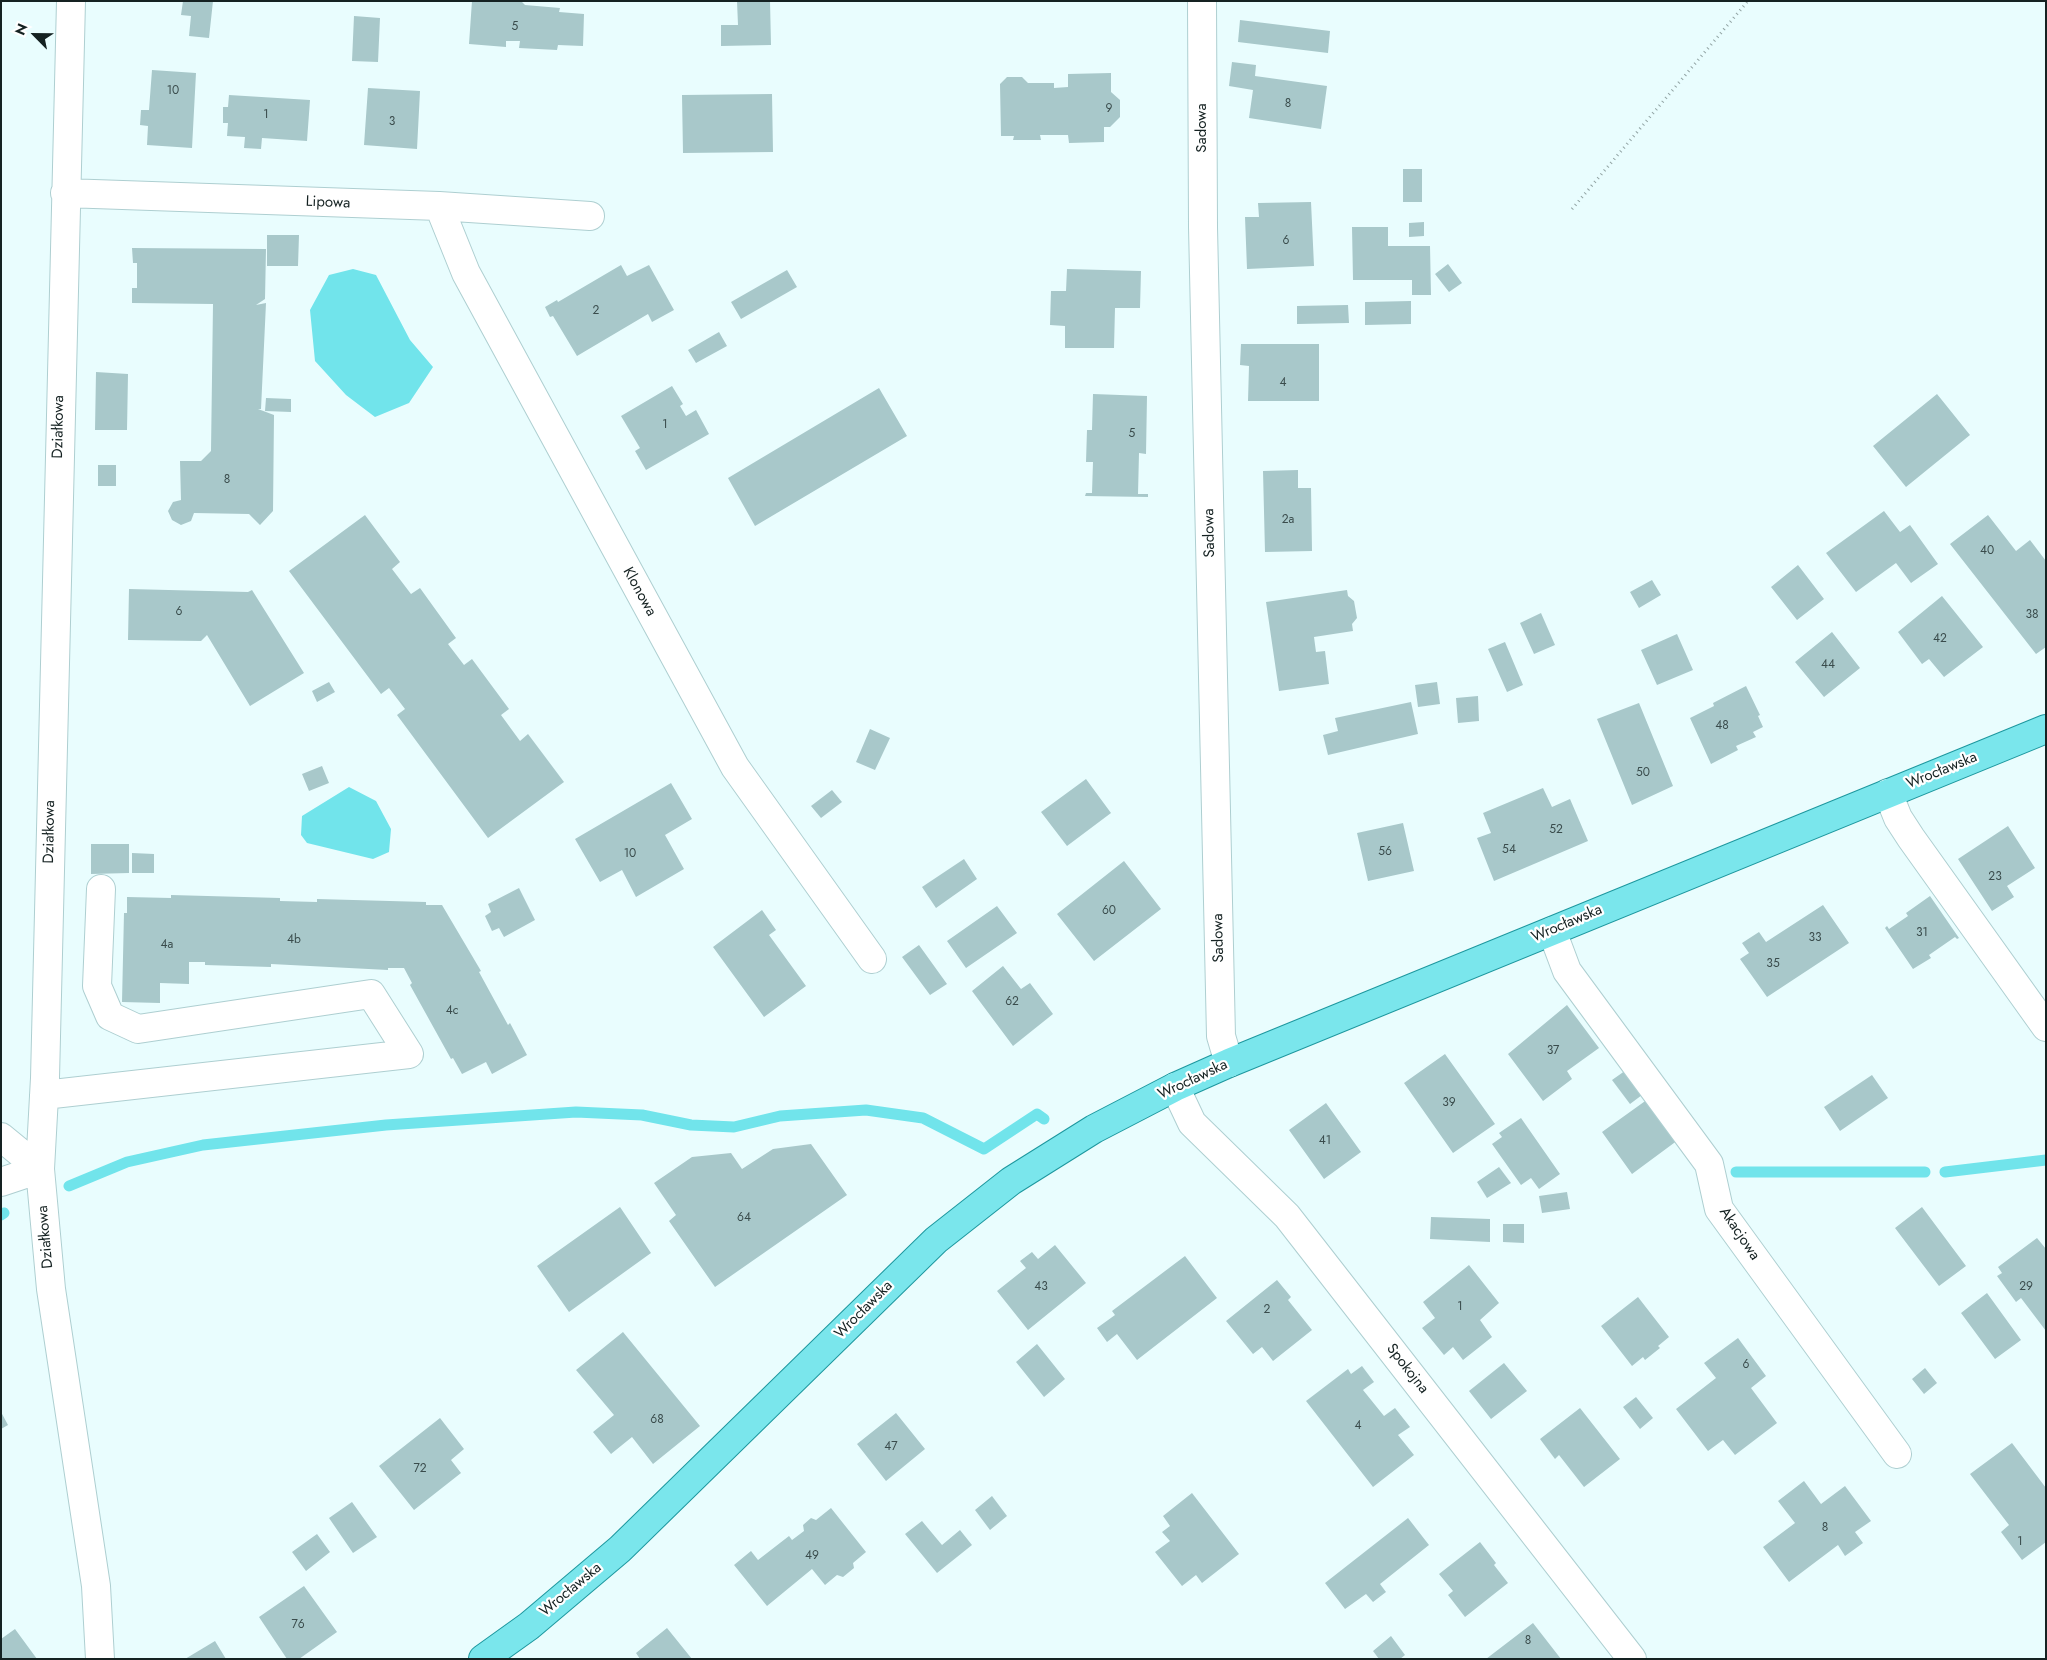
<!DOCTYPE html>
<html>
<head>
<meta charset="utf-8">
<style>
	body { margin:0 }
	#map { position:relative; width:2047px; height:1660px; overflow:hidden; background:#e9fdfe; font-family:Jost,sans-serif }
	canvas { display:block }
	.frame { position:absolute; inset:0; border:2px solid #152222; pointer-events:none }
	.north { position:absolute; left:10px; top:10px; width:50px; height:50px; -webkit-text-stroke:4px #fff; paint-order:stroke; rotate:293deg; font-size:14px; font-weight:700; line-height:20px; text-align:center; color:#152222 }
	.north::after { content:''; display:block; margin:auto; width:18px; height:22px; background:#152222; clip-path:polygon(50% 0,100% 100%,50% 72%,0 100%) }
</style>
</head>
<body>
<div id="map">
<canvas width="2047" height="1660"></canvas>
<div class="frame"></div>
<div class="north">N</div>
</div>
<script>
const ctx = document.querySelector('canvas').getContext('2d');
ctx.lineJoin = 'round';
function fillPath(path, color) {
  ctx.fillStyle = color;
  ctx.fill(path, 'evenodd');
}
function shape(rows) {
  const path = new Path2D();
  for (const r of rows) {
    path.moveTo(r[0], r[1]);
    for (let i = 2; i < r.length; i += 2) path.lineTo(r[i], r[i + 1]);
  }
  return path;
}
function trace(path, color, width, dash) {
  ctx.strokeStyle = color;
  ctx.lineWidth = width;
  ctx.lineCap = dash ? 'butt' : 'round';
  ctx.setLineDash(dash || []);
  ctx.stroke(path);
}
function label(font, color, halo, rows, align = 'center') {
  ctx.font = font + ' Jost,sans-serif';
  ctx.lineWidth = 4.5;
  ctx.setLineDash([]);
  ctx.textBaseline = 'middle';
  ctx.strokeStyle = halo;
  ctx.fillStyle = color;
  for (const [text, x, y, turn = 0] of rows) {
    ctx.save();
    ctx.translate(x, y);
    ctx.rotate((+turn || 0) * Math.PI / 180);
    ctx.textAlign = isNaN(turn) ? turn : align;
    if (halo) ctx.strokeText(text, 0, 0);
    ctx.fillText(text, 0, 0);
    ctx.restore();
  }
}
fillPath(shape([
	[353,269,376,275,410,340,433,367,409,403,375,417,346,395,315,361,310,310,329,275],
	[349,787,376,801,391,829,389,852,373,859,307,843,301,835,302,816]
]), '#71e4eb');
trace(shape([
	[1736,1172,1925,1172],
	[1945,1172,2046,1160],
	[69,1186,127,1162,203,1145,386,1125,576,1112,642,1115,691,1125,734,1127,780,1116,866,1110,923,1118,984,1149,1037,1114,1044,1119],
	[1,1215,4,1213]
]), '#71e4eb', 11);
fillPath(shape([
	[183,1,213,1,209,38,189,36,191,16,181,15],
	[472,1,521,1,525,5,560,8,559,12,584,14,583,46,558,45,557,50,519,48,520,41,506,41,506,47,469,44],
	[737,1,770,1,771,45,721,46,721,25,738,25],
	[354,16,380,18,378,62,352,61],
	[1240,20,1330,31,1328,53,1238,42],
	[1232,62,1256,65,1255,76,1327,86,1321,129,1249,118,1253,90,1229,86],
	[152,70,196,73,192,148,147,145,148,126,140,125,141,110,149,110],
	[1111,73,1111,92,1120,100,1120,117,1110,127,1104,127,1104,142,1069,143,1068,135,1040,135,1041,140,1013,140,1014,136,1001,136,1000,84,1007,77,1022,77,1028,83,1054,83,1054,88,1068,87,1068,74],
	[368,88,420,91,417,149,364,145],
	[772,94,773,152,683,153,682,95],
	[229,95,310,100,307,141,262,138,261,149,244,148,245,137,227,136,228,123,223,123,223,107,228,107],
	[1403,169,1422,169,1422,202,1403,202],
	[1311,202,1314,266,1247,269,1245,217,1259,217,1258,203],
	[1424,222,1424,236,1409,237,1409,223],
	[1352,227,1388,227,1388,246,1430,246,1431,295,1412,295,1412,280,1353,280],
	[267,235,299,235,298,266,267,266],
	[132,248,266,249,265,299,256,305,266,303,261,409,258,409,274,415,273,511,260,525,249,514,194,513,191,521,181,525,172,520,168,511,173,502,181,500,180,461,201,461,211,451,213,304,132,303,132,288,137,288,137,263,133,263],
	[1448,264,1462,283,1449,292,1435,274],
	[621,265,627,276,649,265,674,310,652,322,648,314,577,356,553,316,550,317,545,307,557,300,558,302],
	[1067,269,1141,271,1140,308,1115,308,1114,348,1065,348,1065,326,1050,325,1051,291,1066,291],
	[787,270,797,287,741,319,731,302],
	[1411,301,1411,324,1365,325,1365,302],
	[1348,305,1349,323,1297,324,1297,306],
	[719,332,727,346,696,363,688,350],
	[1241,344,1319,344,1319,401,1248,401,1249,366,1240,365],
	[96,372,128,374,127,430,95,430],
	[672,386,683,404,680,406,686,416,696,410,709,434,646,470,635,451,640,448,621,416],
	[879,388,907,436,755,526,728,478],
	[1093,394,1147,396,1146,454,1139,453,1138,494,1148,494,1148,497,1085,496,1086,493,1092,493,1093,462,1086,462,1087,430,1092,430],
	[1937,394,1970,435,1906,487,1873,446],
	[266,398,291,399,291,412,265,411],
	[98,465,116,465,116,486,98,486],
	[1298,470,1298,488,1311,488,1312,551,1265,552,1263,471],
	[1884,511,1900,532,1910,525,1938,564,1911,583,1896,563,1856,592,1826,553],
	[365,515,400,562,392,569,411,594,420,588,456,638,448,644,464,665,472,659,509,709,501,715,520,741,528,734,564,782,488,838,397,715,405,709,389,688,381,694,289,571],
	[1988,515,2016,551,2030,540,2046,561,2046,647,2036,654,1950,544],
	[1798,565,1824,599,1797,620,1771,587],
	[1652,580,1661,595,1639,608,1630,592],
	[129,589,248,592,252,590,304,673,250,706,207,635,201,641,128,640],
	[1347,590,1348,596,1354,601,1357,618,1352,624,1353,631,1314,637,1316,652,1325,651,1329,684,1279,691,1266,602],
	[1942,596,1983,647,1944,677,1929,659,1922,664,1898,632],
	[1541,613,1555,645,1534,654,1520,623],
	[1832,632,1860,668,1824,697,1795,662],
	[1677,634,1693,670,1657,685,1641,650],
	[1505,642,1523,685,1507,692,1488,649],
	[329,682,335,692,317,702,312,691],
	[1437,682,1440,704,1418,707,1415,685],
	[1746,686,1760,715,1758,716,1763,727,1753,732,1756,737,1736,746,1738,750,1711,764,1690,718,1714,706,1713,703],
	[1478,696,1479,721,1458,723,1456,698],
	[1411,702,1418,734,1328,755,1323,735,1338,731,1335,718],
	[1639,703,1673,786,1632,805,1597,719],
	[870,729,890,738,875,770,856,762],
	[322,766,329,783,309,791,302,774],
	[1086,779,1111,813,1067,846,1041,812],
	[671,783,692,819,665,835,684,869,636,897,622,870,600,882,575,839],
	[1543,788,1552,807,1570,799,1588,841,1494,881,1477,838,1491,833,1483,813],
	[832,790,842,802,821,818,811,806],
	[1403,823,1414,871,1368,881,1357,833],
	[2008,826,2035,868,2007,886,2014,897,1992,911,1958,859],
	[91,844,129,844,129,873,91,874],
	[132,853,154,854,154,873,132,873],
	[964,859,977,879,936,908,922,887],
	[1124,861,1161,909,1094,961,1057,914],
	[519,888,535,920,504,937,499,928,492,931,485,916,491,912,488,904],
	[171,895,280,898,280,901,317,902,317,899,426,902,426,905,442,905,481,971,479,972,508,1025,510,1023,527,1055,492,1074,486,1062,462,1074,453,1058,451,1059,410,985,412,983,404,968,388,968,388,970,271,964,271,967,205,965,205,962,189,962,189,984,160,983,160,1003,122,1002,124,913,127,913,127,897,171,898],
	[1930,896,1959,938,1957,939,1955,937,1929,955,1931,958,1913,969,1885,928,1887,926,1889,929,1908,916,1906,913],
	[1823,905,1849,943,1767,997,1740,959,1749,953,1742,943,1759,932,1766,942],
	[997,906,1017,933,966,968,947,941],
	[762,910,776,930,769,935,806,986,764,1017,713,947],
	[919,945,947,984,930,995,902,957],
	[1003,966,1021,989,1030,983,1053,1014,1013,1046,972,991],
	[1567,1005,1599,1048,1567,1071,1572,1079,1543,1101,1508,1054],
	[1445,1054,1495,1124,1453,1153,1404,1083],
	[1629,1068,1646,1092,1630,1104,1612,1080],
	[1872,1075,1888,1098,1840,1131,1824,1107],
	[1648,1099,1678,1140,1632,1174,1602,1132],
	[1326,1103,1361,1152,1324,1179,1289,1130],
	[1521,1118,1560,1174,1539,1189,1531,1178,1521,1185,1492,1144,1502,1137,1499,1133],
	[811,1144,847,1195,715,1287,669,1221,676,1215,654,1183,692,1157,731,1153,742,1169,773,1149],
	[1499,1167,1511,1183,1487,1198,1477,1182],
	[1567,1192,1570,1209,1542,1213,1539,1196],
	[620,1207,651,1253,569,1312,537,1266],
	[1922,1207,1966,1266,1939,1286,1895,1228],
	[1431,1217,1490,1219,1490,1242,1430,1239],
	[1503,1224,1524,1224,1524,1243,1503,1242],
	[2037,1238,2046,1249,2046,1331,2021,1298,2016,1302,1997,1276,2002,1273,1998,1267],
	[1055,1245,1086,1283,1028,1330,997,1291,1026,1268,1020,1261,1032,1252,1038,1259],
	[1185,1256,1217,1298,1137,1360,1117,1334,1107,1342,1097,1328,1115,1315,1112,1311],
	[1469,1265,1499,1303,1480,1320,1492,1337,1463,1360,1453,1347,1444,1355,1422,1328,1435,1318,1423,1302],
	[1277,1280,1291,1297,1288,1300,1312,1330,1273,1361,1262,1347,1253,1354,1226,1321],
	[1987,1293,2021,1340,1995,1359,1961,1313],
	[1638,1297,1669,1337,1658,1346,1660,1348,1645,1360,1643,1357,1632,1366,1601,1326],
	[623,1332,700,1426,653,1464,632,1437,611,1454,593,1432,614,1415,576,1370],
	[1738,1338,1766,1376,1751,1388,1777,1423,1735,1455,1723,1440,1708,1451,1676,1409,1716,1378,1704,1363],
	[1037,1344,1065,1379,1044,1397,1016,1362],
	[1504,1363,1527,1391,1491,1419,1469,1391],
	[1362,1366,1374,1382,1363,1390,1384,1416,1395,1408,1410,1427,1398,1435,1414,1455,1373,1487,1306,1401,1348,1369,1351,1374],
	[1925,1368,1937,1383,1924,1394,1912,1379],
	[1636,1397,1653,1418,1640,1429,1623,1407],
	[1580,1408,1620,1459,1584,1487,1559,1455,1555,1459,1540,1439],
	[1,1412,8,1425,1,1429],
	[896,1413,925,1449,886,1481,857,1444],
	[440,1418,464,1449,451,1460,461,1473,414,1510,379,1466],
	[2012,1443,2046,1488,2046,1542,2022,1560,2001,1532,2009,1525,1970,1474],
	[1804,1481,1821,1504,1845,1486,1871,1521,1855,1532,1863,1543,1845,1556,1838,1545,1789,1582,1763,1547,1795,1523,1778,1501],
	[1192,1493,1239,1554,1202,1583,1196,1575,1182,1586,1155,1552,1170,1541,1162,1532,1170,1526,1163,1516],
	[992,1496,1007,1516,990,1530,975,1510],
	[352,1502,377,1537,353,1553,329,1518],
	[831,1508,866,1552,853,1563,854,1568,843,1577,837,1575,825,1585,812,1569,767,1606,734,1565,751,1551,758,1560,789,1536,792,1540,804,1531,803,1525,811,1518,816,1520],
	[1408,1518,1429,1545,1380,1584,1386,1592,1373,1602,1366,1594,1345,1609,1325,1583],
	[922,1521,942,1545,960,1530,972,1545,937,1573,905,1534],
	[317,1534,330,1552,306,1571,292,1552],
	[1480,1542,1496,1563,1494,1565,1508,1583,1465,1617,1448,1595,1453,1591,1439,1574],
	[304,1586,337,1632,299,1659,287,1659,259,1617],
	[1533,1623,1561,1659,1486,1659],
	[667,1628,692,1659,640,1659,636,1653],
	[15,1629,37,1659,1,1659,1,1639],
	[1391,1636,1405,1655,1400,1659,1379,1659,1373,1651],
	[215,1641,226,1659,185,1659]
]), '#a8c8ca');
const minor = shape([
	[71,1,45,1078,40,1169,51,1289,96,1586,100,1659],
	[1202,1,1203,227,1221,1036,1229,1063],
	[65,193,439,206,590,216],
	[439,206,466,273,735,767,872,959],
	[1888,793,1898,818,1911,838,2046,1027],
	[1552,931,1567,971,1709,1164,1719,1209,1897,1454],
	[1175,1087,1192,1123,1287,1216,1632,1659],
	[44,1095,409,1054,371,994,138,1029,110,1016,97,986,101,889],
	[1,1137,40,1169],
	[1,1182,40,1169]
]);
const major = shape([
	[483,1659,529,1626,620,1549,936,1240,1011,1181,1094,1129,1175,1087,1229,1063,2046,729]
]);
trace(minor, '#aecfd1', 30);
trace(major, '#1d979e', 30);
trace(shape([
	[1572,209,1748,1]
]), '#92a4a4', 3, [1, 4]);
trace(minor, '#fff', 28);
trace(major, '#7ae6ec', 28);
label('12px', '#3a4c4c', null, [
	["5",515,27],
	["10",173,91],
	["8",1288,104],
	["9",1109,109],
	["1",266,115],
	["3",392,122],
	["6",1286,241],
	["2",596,311],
	["4",1283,383],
	["1",665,425],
	["5",1132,434],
	["8",227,480],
	["2a",1288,520],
	["40",1987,551],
	["6",179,612],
	["38",2032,615],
	["42",1940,639],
	["44",1828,665],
	["48",1722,726],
	["50",1643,773],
	["52",1556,830],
	["54",1509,850],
	["56",1385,852],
	["10",630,854],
	["23",1995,877],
	["60",1109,911],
	["31",1922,933],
	["33",1815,938],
	["4b",294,940],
	["4a",167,945],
	["35",1773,964],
	["62",1012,1002],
	["4c",452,1011],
	["37",1553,1051],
	["39",1449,1103],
	["41",1325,1141],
	["64",744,1218],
	["43",1041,1287],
	["29",2026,1287],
	["1",1460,1307],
	["2",1267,1310],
	["6",1746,1365],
	["68",657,1420],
	["4",1358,1426],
	["47",891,1447],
	["72",420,1469],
	["8",1825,1528],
	["1",2020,1542],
	["49",812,1556],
	["76",298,1625],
	["8",1528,1641]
]);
label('15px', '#152222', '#fff', [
	["Sadowa",1202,128,-90],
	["Lipowa",328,203,2],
	["Działkowa",59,427,-89],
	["Sadowa",1210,533,-91],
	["Klonowa",639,592,61],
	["Wrocławska",1942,771,-22],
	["Działkowa",50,832,-89],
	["Wrocławska",1567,924,-23],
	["Sadowa",1219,938,-91],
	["Wrocławska",1193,1080,-25],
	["Akacjowa",1739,1234,56],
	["Działkowa",46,1237,-95],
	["Wrocławska",864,1310,-45],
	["Spokojna",1407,1369,52],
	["Wrocławska",571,1590,-40]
]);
</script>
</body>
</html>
